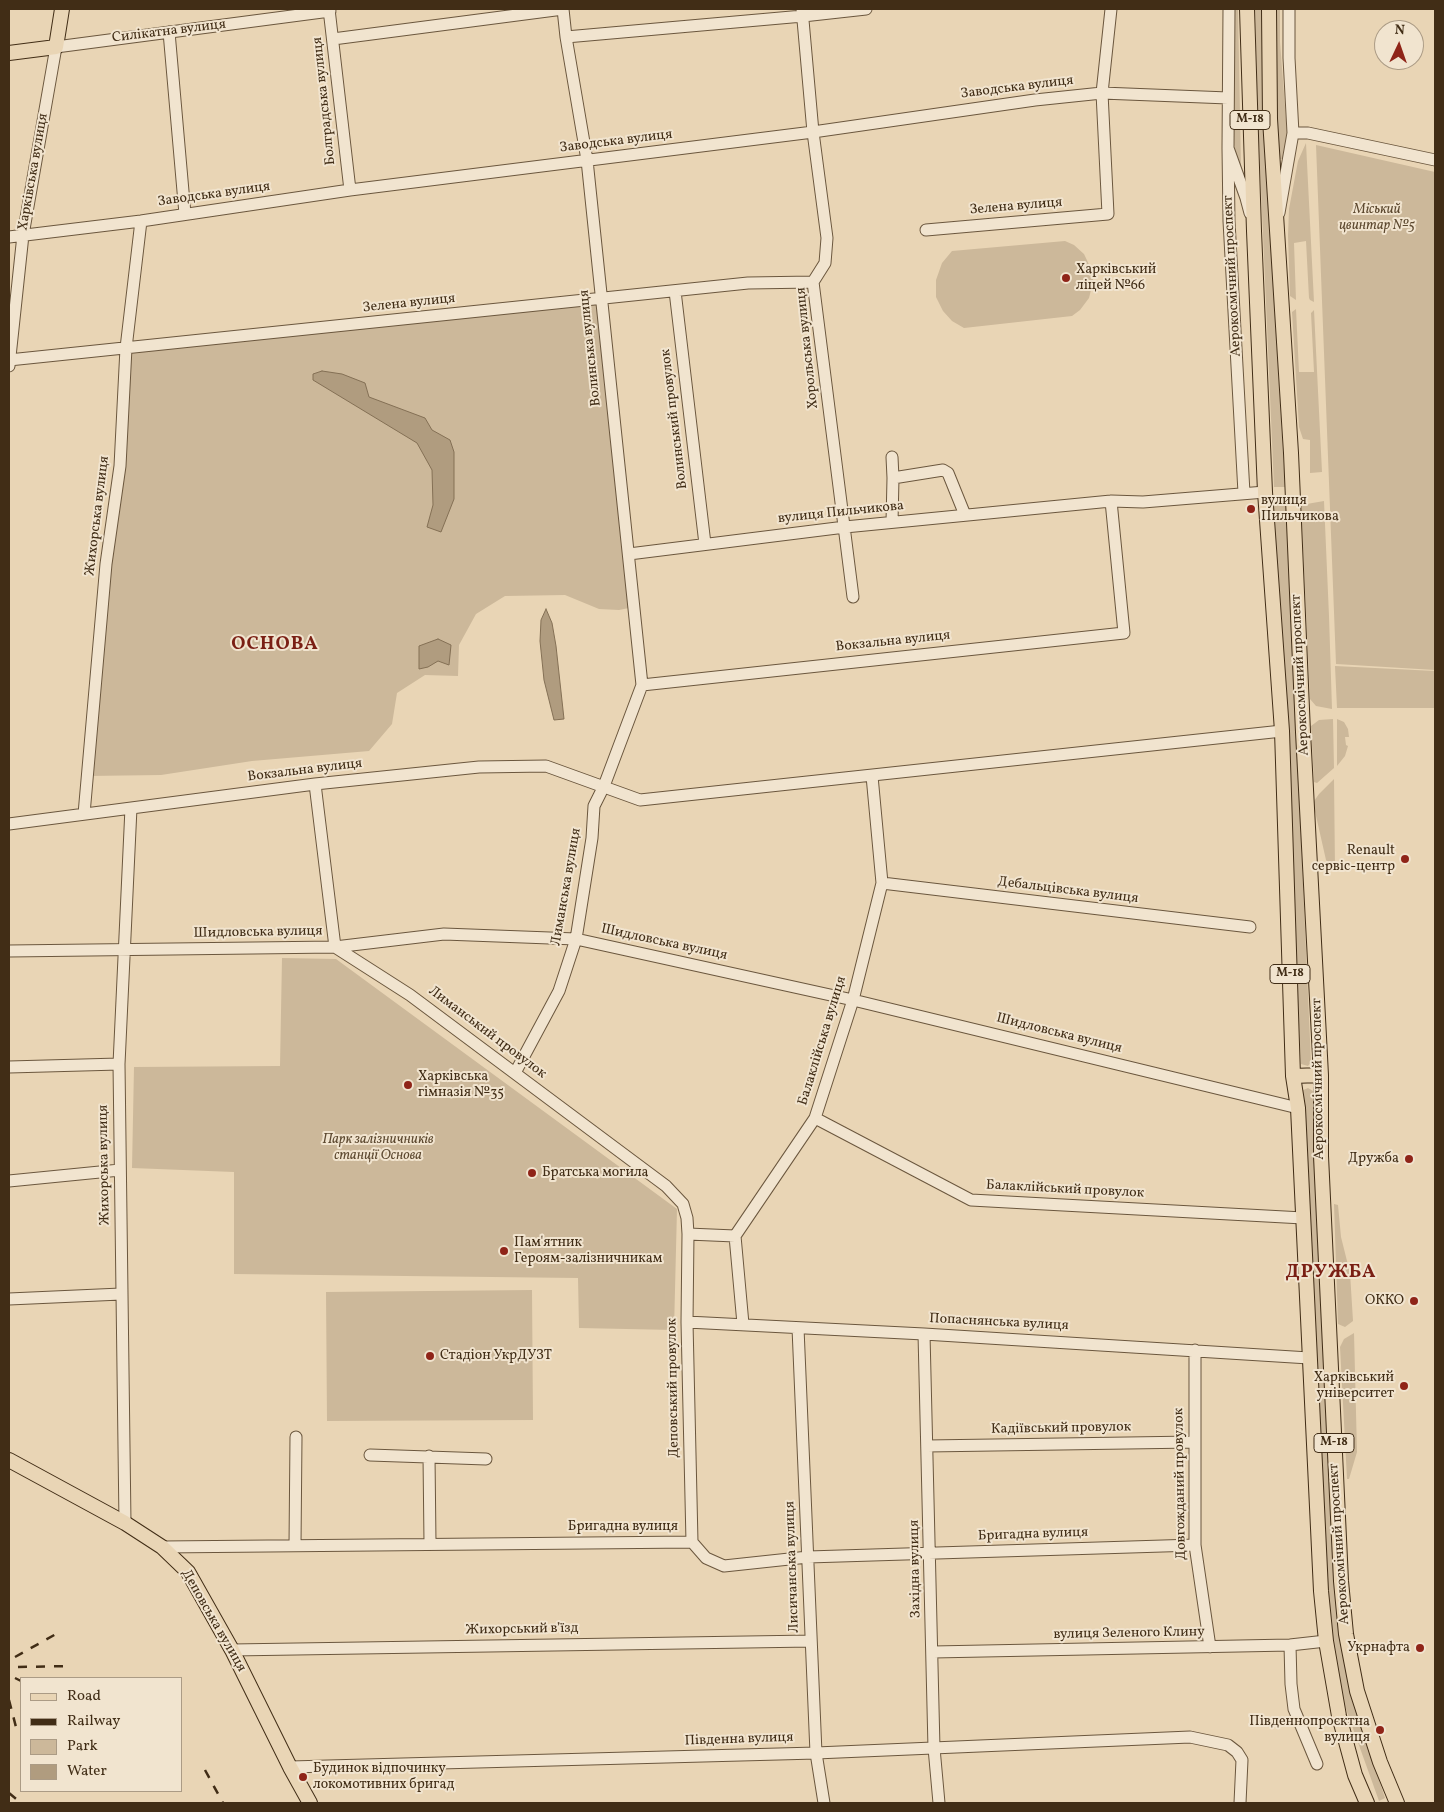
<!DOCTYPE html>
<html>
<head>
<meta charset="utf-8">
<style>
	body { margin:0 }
	#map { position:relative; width:1444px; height:1812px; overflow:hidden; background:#e9d5b5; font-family:Vollkorn,serif }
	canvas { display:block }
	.frame { position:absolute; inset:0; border:10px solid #412d16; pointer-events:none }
	.legend { position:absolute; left:20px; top:1677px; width:162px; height:115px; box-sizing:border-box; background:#f1e4cf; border:1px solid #ab9b85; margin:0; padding:6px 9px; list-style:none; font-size:15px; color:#412d16 }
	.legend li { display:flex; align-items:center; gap:10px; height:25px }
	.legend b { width:25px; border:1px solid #ab9b85 }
	.north { position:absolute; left:1374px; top:20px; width:50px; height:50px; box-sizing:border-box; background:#f1e4cf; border:1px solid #ab9b85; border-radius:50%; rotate:3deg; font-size:14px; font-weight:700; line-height:20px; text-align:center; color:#412d16 }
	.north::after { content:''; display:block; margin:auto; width:18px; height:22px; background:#8f2418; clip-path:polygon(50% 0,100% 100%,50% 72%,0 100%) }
</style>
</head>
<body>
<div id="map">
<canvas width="1444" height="1812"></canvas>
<div class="frame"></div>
<ul class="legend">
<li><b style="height:6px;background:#e9d5b5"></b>Road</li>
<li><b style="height:6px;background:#412d16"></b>Railway</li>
<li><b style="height:14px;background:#ccb89a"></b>Park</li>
<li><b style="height:14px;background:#b09c7f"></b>Water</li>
</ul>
<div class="north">N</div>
</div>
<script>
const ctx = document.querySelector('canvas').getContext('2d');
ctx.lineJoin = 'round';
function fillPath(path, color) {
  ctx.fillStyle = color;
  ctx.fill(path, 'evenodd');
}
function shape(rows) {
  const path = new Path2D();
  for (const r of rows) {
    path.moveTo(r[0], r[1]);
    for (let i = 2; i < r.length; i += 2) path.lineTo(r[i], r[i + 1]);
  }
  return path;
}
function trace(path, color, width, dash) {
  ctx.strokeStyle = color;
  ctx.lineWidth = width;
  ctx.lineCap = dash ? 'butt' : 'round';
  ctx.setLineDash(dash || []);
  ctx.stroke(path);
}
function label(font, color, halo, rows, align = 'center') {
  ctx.font = font + ' Vollkorn,serif';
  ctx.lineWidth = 4;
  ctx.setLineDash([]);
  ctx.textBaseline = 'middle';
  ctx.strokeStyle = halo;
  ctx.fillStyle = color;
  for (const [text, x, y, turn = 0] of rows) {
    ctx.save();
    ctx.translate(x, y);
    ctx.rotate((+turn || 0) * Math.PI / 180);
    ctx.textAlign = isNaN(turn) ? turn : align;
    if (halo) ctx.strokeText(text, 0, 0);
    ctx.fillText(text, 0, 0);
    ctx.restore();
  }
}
fillPath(shape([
	[1233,9,1238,9,1241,167,1238,163,1232,136],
	[1255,9,1262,9,1263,110,1285,487,1274,487,1258,120],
	[1275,9,1280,9,1280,42,1288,146,1284,159,1278,159],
	[1306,143,1314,302,1310,300,1309,298,1306,241,1294,243,1296,300,1290,296,1288,236,1289,209,1298,161],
	[1316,145,1435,172,1435,670,1336,664],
	[1065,241,1074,245,1084,254,1093,273,1093,282,1089,298,1080,310,1072,316,964,328,952,321,943,311,936,297,936,280,942,263,952,251],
	[600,300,634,607,619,610,599,609,565,595,505,596,476,614,459,645,458,676,425,675,397,693,392,724,369,751,252,761,161,775,87,776,126,348],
	[1296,309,1299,372,1314,372,1311,313,1314,310,1322,472,1310,473,1310,440,1303,439,1299,427,1292,312],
	[1324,501,1329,616,1332,709,1316,706,1310,699,1301,505],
	[1273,504,1286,504,1311,1062,1308,1066,1301,1064],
	[1335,666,1435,671,1435,708,1337,708],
	[1333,719,1334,768,1317,783,1314,782,1311,726,1319,720],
	[1337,719,1344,722,1348,729,1349,737,1345,737,1346,745,1348,746,1345,756,1337,766],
	[1334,779,1335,869,1332,868,1326,860,1314,807,1314,801,1319,794],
	[282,958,336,959,677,1209,674,1330,579,1328,578,1278,234,1274,234,1172,132,1168,134,1067,280,1066],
	[1308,1088,1313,1091,1332,1502,1348,1675,1356,1711,1385,1798,1379,1801,1337,1684,1329,1622,1301,1091],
	[1334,1204,1338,1205,1341,1237,1350,1273,1353,1321,1345,1327,1338,1324],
	[532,1290,533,1420,327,1421,326,1292],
	[1354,1333,1357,1452,1349,1479,1347,1479,1340,1347,1344,1339]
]), '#ccb89a');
const water = shape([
	[322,371,342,374,365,383,369,397,425,418,432,430,450,440,454,452,454,499,441,532,427,527,433,505,432,470,417,443,313,380,313,374,322,371],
	[546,609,552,623,556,646,564,719,554,720,544,680,540,641,541,620,546,609],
	[438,639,451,645,449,665,438,661,428,667,419,669,419,646,438,639]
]);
fillPath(water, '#b09c7f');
trace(water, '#847055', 1);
const minor = shape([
	[329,9,350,190],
	[563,9,566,37,587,160,642,685],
	[802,9,813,132,827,238,825,263,813,282,853,597],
	[1229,9,1228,148,1246,198,1250,213],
	[169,32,185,214],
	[566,37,803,16,866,9],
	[333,39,563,9],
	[1293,133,1308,133,1435,160],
	[1228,148,1229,221,1244,493],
	[1279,213,1293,133,1289,58,1289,9],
	[926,230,1108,214,1102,93,1111,9],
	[9,237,141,221,350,190,813,132,1035,100,1102,93,1228,98],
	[675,291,705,544],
	[9,360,748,283,813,282],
	[9,366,23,235,56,47,330,11],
	[892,457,893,478],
	[892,522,893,478,943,470,948,473,965,515],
	[629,554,845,527,1111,501,1143,502,1265,492],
	[315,784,335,947,410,995,666,1186,683,1204,687,1218,688,1234,735,1236],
	[84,814,106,564,120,466,126,348,141,221],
	[9,824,315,784,479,767,546,766,640,800,1282,731],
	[882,883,1250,927],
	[9,951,335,947,444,934,576,939,853,1000,1298,1108],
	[9,1067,119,1064],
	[515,1073,559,991,576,939,592,838,594,806,604,786,642,685,1124,633,1111,501],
	[815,1118,971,1200,1303,1218],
	[9,1181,120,1170],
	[688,1234,687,1322,692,1542],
	[9,1299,121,1294],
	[687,1322,924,1334,1309,1358],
	[743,1324,735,1236,815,1118,853,1000,882,883,872,776],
	[798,1328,816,1753,824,1803],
	[924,1334,934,1748,939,1803],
	[1195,1350,1195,1545,1210,1647],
	[927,1446,1194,1442],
	[370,1455,486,1459],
	[429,1456,430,1543],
	[125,1523,119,1064,131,808],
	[295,1545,296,1437],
	[162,1547,692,1542,706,1558,724,1566,808,1557,1195,1545],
	[1290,1645,1291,1684,1294,1709,1317,1764],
	[232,1650,811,1641],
	[933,1652,1290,1645,1326,1641],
	[290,1767,816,1753,1190,1737,1228,1745,1237,1752,1242,1760,1240,1803]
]);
const major = shape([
	[1247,9,1254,231,1265,492,1282,731,1293,1076,1298,1108,1321,1591,1326,1641,1339,1716,1355,1775,1367,1803],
	[1269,9,1270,119,1291,453,1303,732,1321,1075,1321,1156,1341,1581,1346,1634,1357,1691,1380,1762,1397,1803],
	[9,53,56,47,62,9],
	[1293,1076,1321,1075],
	[9,1460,125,1523,162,1547,188,1572,232,1650,290,1767,310,1803]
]);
trace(minor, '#6b573e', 13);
trace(major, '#412d16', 16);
trace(minor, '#f1e4cf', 11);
trace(major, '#e9d5b5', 14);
trace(shape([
	[15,1657,56,1634],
	[18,1667,71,1666],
	[15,1678,21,1681],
	[9,1700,17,1731],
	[205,1770,223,1803],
	[9,1793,21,1803]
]), '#412d16', 2.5, [9, 9]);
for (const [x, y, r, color] of [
	[1066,278,5,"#8f2418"],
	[1251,509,5,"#8f2418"],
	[1405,859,5,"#8f2418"],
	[408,1085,5,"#8f2418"],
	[1409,1159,5,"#8f2418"],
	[532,1173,5,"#8f2418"],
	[504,1251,5,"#8f2418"],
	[1414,1301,5,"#8f2418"],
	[430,1356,5,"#8f2418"],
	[1404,1386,5,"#8f2418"],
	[1420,1648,5,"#8f2418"],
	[1380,1730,5,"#8f2418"],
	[303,1777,5,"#8f2418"]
]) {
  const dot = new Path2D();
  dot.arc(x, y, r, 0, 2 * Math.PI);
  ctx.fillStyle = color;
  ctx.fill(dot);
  trace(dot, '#f1e4cf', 2);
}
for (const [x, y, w] of [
	[1250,120,40],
	[1290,974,40],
	[1334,1443,40]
]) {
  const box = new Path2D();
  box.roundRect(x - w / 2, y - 9.5, w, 19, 4);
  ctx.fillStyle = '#f1e4cf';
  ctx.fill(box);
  trace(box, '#412d16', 1);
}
label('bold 12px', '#412d16', null, [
	["М-18",1250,120],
	["М-18",1290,974],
	["М-18",1334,1443]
]);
label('14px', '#412d16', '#f1e4cf', [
	["Силікатна вулиця",169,32,-7],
	["Заводська вулиця",1017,88,-7],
	["Болградська вулиця",325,101,-96],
	["Заводська вулиця",616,142,-7],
	["Харківська вулиця",34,172,-80],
	["Заводська вулиця",214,195,-8],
	["Зелена вулиця",1016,207,-5],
	["Аерокосмічний проспект",1233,276,-93],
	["Зелена вулиця",409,304,-6],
	["Волинська вулиця",591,348,-96],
	["Хорольська вулиця",808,348,-96],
	["Волинський провулок",675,419,-97],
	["вулиця Пильчикова",841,513,-6],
	["Жихорська вулиця",98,516,-83],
	["Вокзальна вулиця",893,642,-6],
	["Аерокосмічний проспект",1301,675,-93],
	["Вокзальна вулиця",305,771,-7],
	["Лиманська вулиця",567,887,-80],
	["Дебальцівська вулиця",1068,891,7],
	["Шидловська вулиця",258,933,-1],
	["Шидловська вулиця",664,943,12],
	["Лиманський провулок",487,1033,37],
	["Шидловська вулиця",1059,1034,14],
	["Балаклійська вулиця",823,1041,-73],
	["Аерокосмічний проспект",1319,1079,-91],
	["Жихорська вулиця",105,1165,-91],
	["Балаклійський провулок",1065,1190,3],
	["Попаснянська вулиця",999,1323,3],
	["Деповський провулок",674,1388,-91],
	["Кадіївський провулок",1061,1429,-1],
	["Довгожданий провулок",1181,1484,-91],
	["Бригадна вулиця",623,1527],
	["Бригадна вулиця",1033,1535,-2],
	["Аерокосмічний проспект",1340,1544,-94],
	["Лисичанська вулиця",793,1567,-92],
	["Західна вулиця",916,1569,-91],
	["Деповська вулиця",213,1621,60],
	["Жихорський в’їзд",522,1630,-1],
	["вулиця Зеленого Клину",1129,1634,-1],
	["Південна вулиця",739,1740,-2]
]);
label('italic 14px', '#5d4930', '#f1e4cf', [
	["Міський",1377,210],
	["цвинтар №5",1377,226],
	["Парк залізничників",378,1140],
	["станції Основа",378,1156]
]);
label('14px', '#412d16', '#f1e4cf', [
	["Харківський",1076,270],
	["ліцей №66",1076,286],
	["вулиця",1261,501],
	["Пильчикова",1261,517],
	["Renault",1395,851,"right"],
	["сервіс-центр",1395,867,"right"],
	["Харківська",418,1077],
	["гімназія №35",418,1093],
	["Дружба",1399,1159,"right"],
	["Братська могила",542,1173],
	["Пам'ятник",514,1243],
	["Героям-залізничникам",514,1259],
	["ОККО",1404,1301,"right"],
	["Стадіон УкрДУЗТ",440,1356],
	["Харківський",1394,1378,"right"],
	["університет",1394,1394,"right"],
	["Укрнафта",1410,1648,"right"],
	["Південнопроєктна",1370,1722,"right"],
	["вулиця",1370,1738,"right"],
	["Будинок відпочинку",313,1769],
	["локомотивних бригад",313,1785]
], 'left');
ctx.letterSpacing = '1px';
label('bold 19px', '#7a1f14', '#f1e4cf', [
	["ОСНОВА",275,646],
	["ДРУЖБА",1331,1274]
]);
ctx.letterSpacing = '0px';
</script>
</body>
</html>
